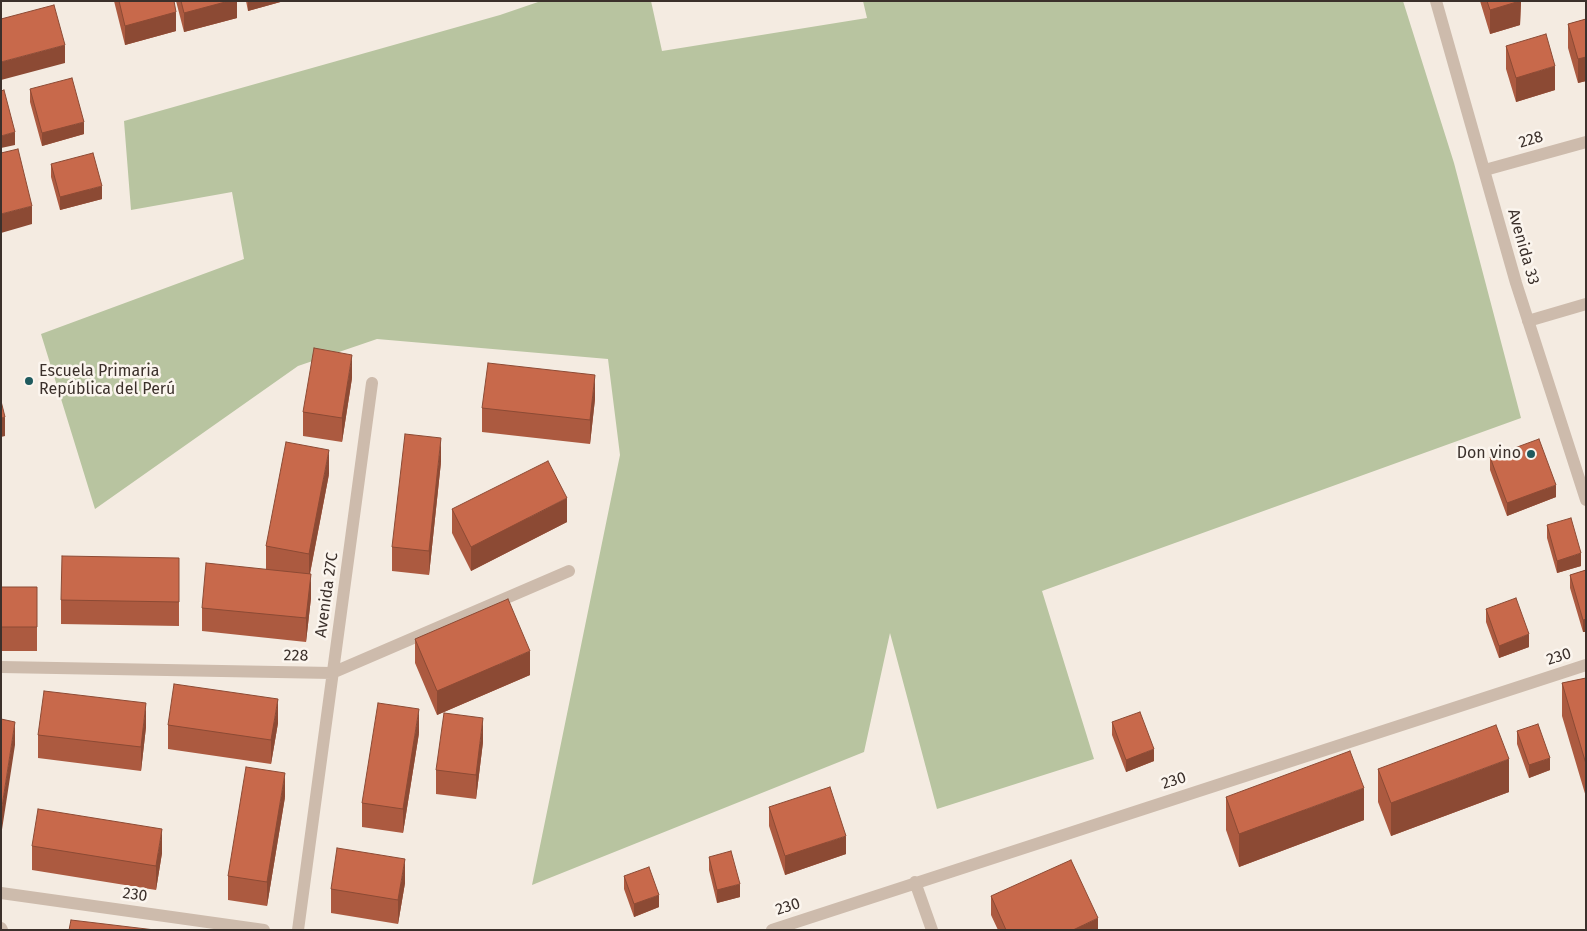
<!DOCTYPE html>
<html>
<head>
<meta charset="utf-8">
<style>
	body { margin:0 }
	#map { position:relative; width:1587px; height:931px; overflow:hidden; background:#f4ebe1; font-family:"Fira Sans",sans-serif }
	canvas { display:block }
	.frame { position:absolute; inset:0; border:2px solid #3b302b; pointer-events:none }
</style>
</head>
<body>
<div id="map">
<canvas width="1587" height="931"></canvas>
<div class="frame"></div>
</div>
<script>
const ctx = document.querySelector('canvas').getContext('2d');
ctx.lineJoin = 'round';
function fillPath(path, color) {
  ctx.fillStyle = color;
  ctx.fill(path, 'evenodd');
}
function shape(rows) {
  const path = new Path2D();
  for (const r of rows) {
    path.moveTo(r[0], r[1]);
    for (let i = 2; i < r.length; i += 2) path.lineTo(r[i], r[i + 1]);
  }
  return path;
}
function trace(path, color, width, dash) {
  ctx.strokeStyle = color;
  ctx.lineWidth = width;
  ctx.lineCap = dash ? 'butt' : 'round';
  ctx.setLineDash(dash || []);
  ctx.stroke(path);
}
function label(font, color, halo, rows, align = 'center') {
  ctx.font = font + ' "Fira Sans",sans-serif';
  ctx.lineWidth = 5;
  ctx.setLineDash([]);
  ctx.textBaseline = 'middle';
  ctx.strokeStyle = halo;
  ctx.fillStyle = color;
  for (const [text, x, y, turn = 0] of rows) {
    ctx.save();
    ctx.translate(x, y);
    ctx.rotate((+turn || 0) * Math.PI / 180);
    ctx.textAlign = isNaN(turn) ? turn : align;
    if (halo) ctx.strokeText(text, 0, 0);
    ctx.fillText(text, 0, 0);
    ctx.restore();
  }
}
fillPath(shape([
	[541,1,651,1,662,51,867,18,863,1,1403,1,1454,163,1521,418,1042,591,1094,759,937,809,890,633,864,752,532,885,620,455,608,359,377,339,298,366,95,509,41,334,244,259,232,192,131,210,124,121,500,15]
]), '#b8c4a0');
trace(shape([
	[1436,1,1516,283,1586,500],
	[1485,170,1586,142],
	[1528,321,1586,304],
	[1,667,332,673,569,571],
	[915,882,932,930],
	[1,893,264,930],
	[1,928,2,930],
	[298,930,372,383],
	[772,930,1586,665]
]), '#cdbbac', 12);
fillPath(shape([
	[114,1,174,1,176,31,125,45],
	[176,1,237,1,237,18,184,32],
	[246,1,284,1,248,11],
	[1480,1,1521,1,1520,25,1490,34],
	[1586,19,1586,81,1578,83,1568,48,1568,24],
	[1506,46,1555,90,1516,102,1506,69],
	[30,89,84,134,42,146,30,102],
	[51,164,102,199,60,210,51,177],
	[352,378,342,442,303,436,303,412],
	[595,399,590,444,482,432,482,408],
	[1490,457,1556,497,1507,516,1490,470],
	[441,462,429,575,392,571,392,547],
	[329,474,310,574,311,598,306,642,202,631,202,608,266,569,266,546],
	[452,509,567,522,471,571,452,533],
	[1547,525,1581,566,1557,573,1547,538],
	[1586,570,1583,632,1570,588,1570,575],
	[179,582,179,626,61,624,61,600],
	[1,587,37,587,37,651,1,651],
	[1486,609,1529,647,1499,658,1486,622],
	[415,639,530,675,437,715,415,663],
	[1586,678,1586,797,1562,716,1562,683],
	[1112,722,1154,761,1126,772,1112,735],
	[278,723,271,764,168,749,168,725],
	[146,727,141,771,38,758,38,735],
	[1517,731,1550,770,1529,778,1517,744],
	[419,733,403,833,362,827,362,803],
	[483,742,476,799,436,794,436,770],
	[1378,769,1509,792,1391,836,1378,802],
	[285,797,267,906,228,900,228,876],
	[1226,797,1364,820,1239,867,1226,830],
	[769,807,846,854,785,875,769,826],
	[32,846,162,853,156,890,32,870],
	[709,857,740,897,717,903,709,870],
	[624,876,659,907,634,917,624,889],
	[405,883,398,924,331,913,331,889],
	[991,896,1098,930,998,930,991,915]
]), '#ac5a40');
fillPath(shape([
	[229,1,237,1,237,18,184,32,184,13],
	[248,1,284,1,248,11],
	[1521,1,1520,25,1490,34,1490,10],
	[176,12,176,31,125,45,125,26],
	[65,45,65,63,1,80,1,62],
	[1586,57,1586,81,1578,83,1578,59],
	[1555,66,1555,90,1516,102,1516,78],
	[84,122,84,134,42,146,42,133],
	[15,132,15,145,1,148,1,136],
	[102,186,102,199,60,210,60,197],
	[32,206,32,224,1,233,1,214],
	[352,355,352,378,342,442,342,418],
	[595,375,595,399,590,444,590,420],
	[5,417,5,436,1,437,1,418],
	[441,438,441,462,429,575,429,551],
	[329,450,329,474,309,578,309,554],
	[1556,485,1556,497,1507,516,1507,503],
	[567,498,567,522,471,571,471,547],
	[1581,553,1581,566,1557,573,1557,561],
	[311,574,311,598,306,642,306,618],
	[1586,619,1586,632,1583,632,1583,620],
	[1529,634,1529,647,1499,658,1499,646],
	[530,651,530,675,437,715,437,691],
	[278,699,278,723,271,764,271,740],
	[146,703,146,727,141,771,141,747],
	[419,709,419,733,403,833,403,809],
	[483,718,483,742,476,799,476,775],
	[15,722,15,745,1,836,1,813],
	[1154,749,1154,761,1126,772,1126,760],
	[1550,758,1550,770,1529,778,1529,765],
	[1509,759,1509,792,1391,836,1391,803],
	[285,773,285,797,267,906,267,882],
	[1364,788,1364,820,1239,867,1239,834],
	[162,829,162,853,156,890,156,866],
	[846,836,846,854,785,875,785,856],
	[405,859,405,883,398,924,398,900],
	[740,884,740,897,717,903,717,890],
	[659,895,659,907,634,917,634,904],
	[1098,918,1098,930,1073,930]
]), '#8c4a34');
const building = shape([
	[119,1,174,1,176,12,125,26,119,1],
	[181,1,229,1,184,13,181,1],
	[1487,1,1520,1,1490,10,1487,1],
	[54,5,65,45,1,62,1,19,54,5],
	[1586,19,1586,57,1578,59,1568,24,1586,19],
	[1546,34,1555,66,1516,78,1506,46,1546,34],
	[72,78,84,122,42,133,30,89,72,78],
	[4,90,15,132,1,136,1,91,4,90],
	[18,149,32,206,1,214,1,153,18,149],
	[93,153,102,186,60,197,51,164,93,153],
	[314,348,352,355,342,418,303,412,314,348],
	[488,363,595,375,590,420,482,408,488,363],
	[1,401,5,417,1,418,1,401],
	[405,434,441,438,429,551,392,547,405,434],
	[1539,439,1556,485,1507,503,1490,457,1539,439],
	[286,442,329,450,309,554,266,546,286,442],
	[548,461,567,498,471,547,452,509,548,461],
	[1571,518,1581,553,1557,561,1547,525,1571,518],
	[62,556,179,558,179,602,61,600,62,556],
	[206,563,311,574,306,618,202,608,206,563],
	[1586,570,1586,619,1583,620,1570,575,1586,570],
	[1,587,37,587,37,627,1,627,1,587],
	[1516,598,1529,634,1499,646,1486,609,1516,598],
	[508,599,530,651,437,691,415,639,508,599],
	[1586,678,1586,764,1562,683,1586,678],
	[174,684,278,699,271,740,168,725,174,684],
	[44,691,146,703,141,747,38,735,44,691],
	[378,703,419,709,403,809,362,803,378,703],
	[1140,712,1154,749,1126,760,1112,722,1140,712],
	[444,713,483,718,476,775,436,770,444,713],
	[1,719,15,722,1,813,1,719],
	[1538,724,1550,758,1529,765,1517,731,1538,724],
	[1496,725,1509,759,1391,803,1378,769,1496,725],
	[1350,751,1364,788,1239,834,1226,797,1350,751],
	[246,767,285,773,267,882,228,876,246,767],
	[830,787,846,836,785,856,769,807,830,787],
	[38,809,162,829,156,866,32,846,38,809],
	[337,848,405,859,398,900,331,889,337,848],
	[731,851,740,884,717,890,709,857,731,851],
	[1071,860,1098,918,1073,930,1006,930,991,896,1071,860],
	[649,867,659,895,634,904,624,876,649,867],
	[71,920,155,930,69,930,71,920]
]);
fillPath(building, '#c8694b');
trace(building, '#8c4a34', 1);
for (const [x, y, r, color] of [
	[29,381,5,"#1f5a5e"],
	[1531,454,5,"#1f5a5e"]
]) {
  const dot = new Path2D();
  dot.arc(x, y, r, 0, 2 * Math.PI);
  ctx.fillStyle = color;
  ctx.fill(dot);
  trace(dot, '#fbf5ee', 2);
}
label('16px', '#3b302b', '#fbf5ee', [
	["228",1531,140,-16],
	["Avenida 33",1523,247,74],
	["Avenida 27C",327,595,-82],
	["228",296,656,1],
	["230",1559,657,-18],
	["230",1174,781,-18],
	["230",135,895,8],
	["230",788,907,-18]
]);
label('16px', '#3b302b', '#fbf5ee', [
	["Escuela Primaria",39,372],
	["República del Perú",39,390],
	["Don vino",1521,454,"right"]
], 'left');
</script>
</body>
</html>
